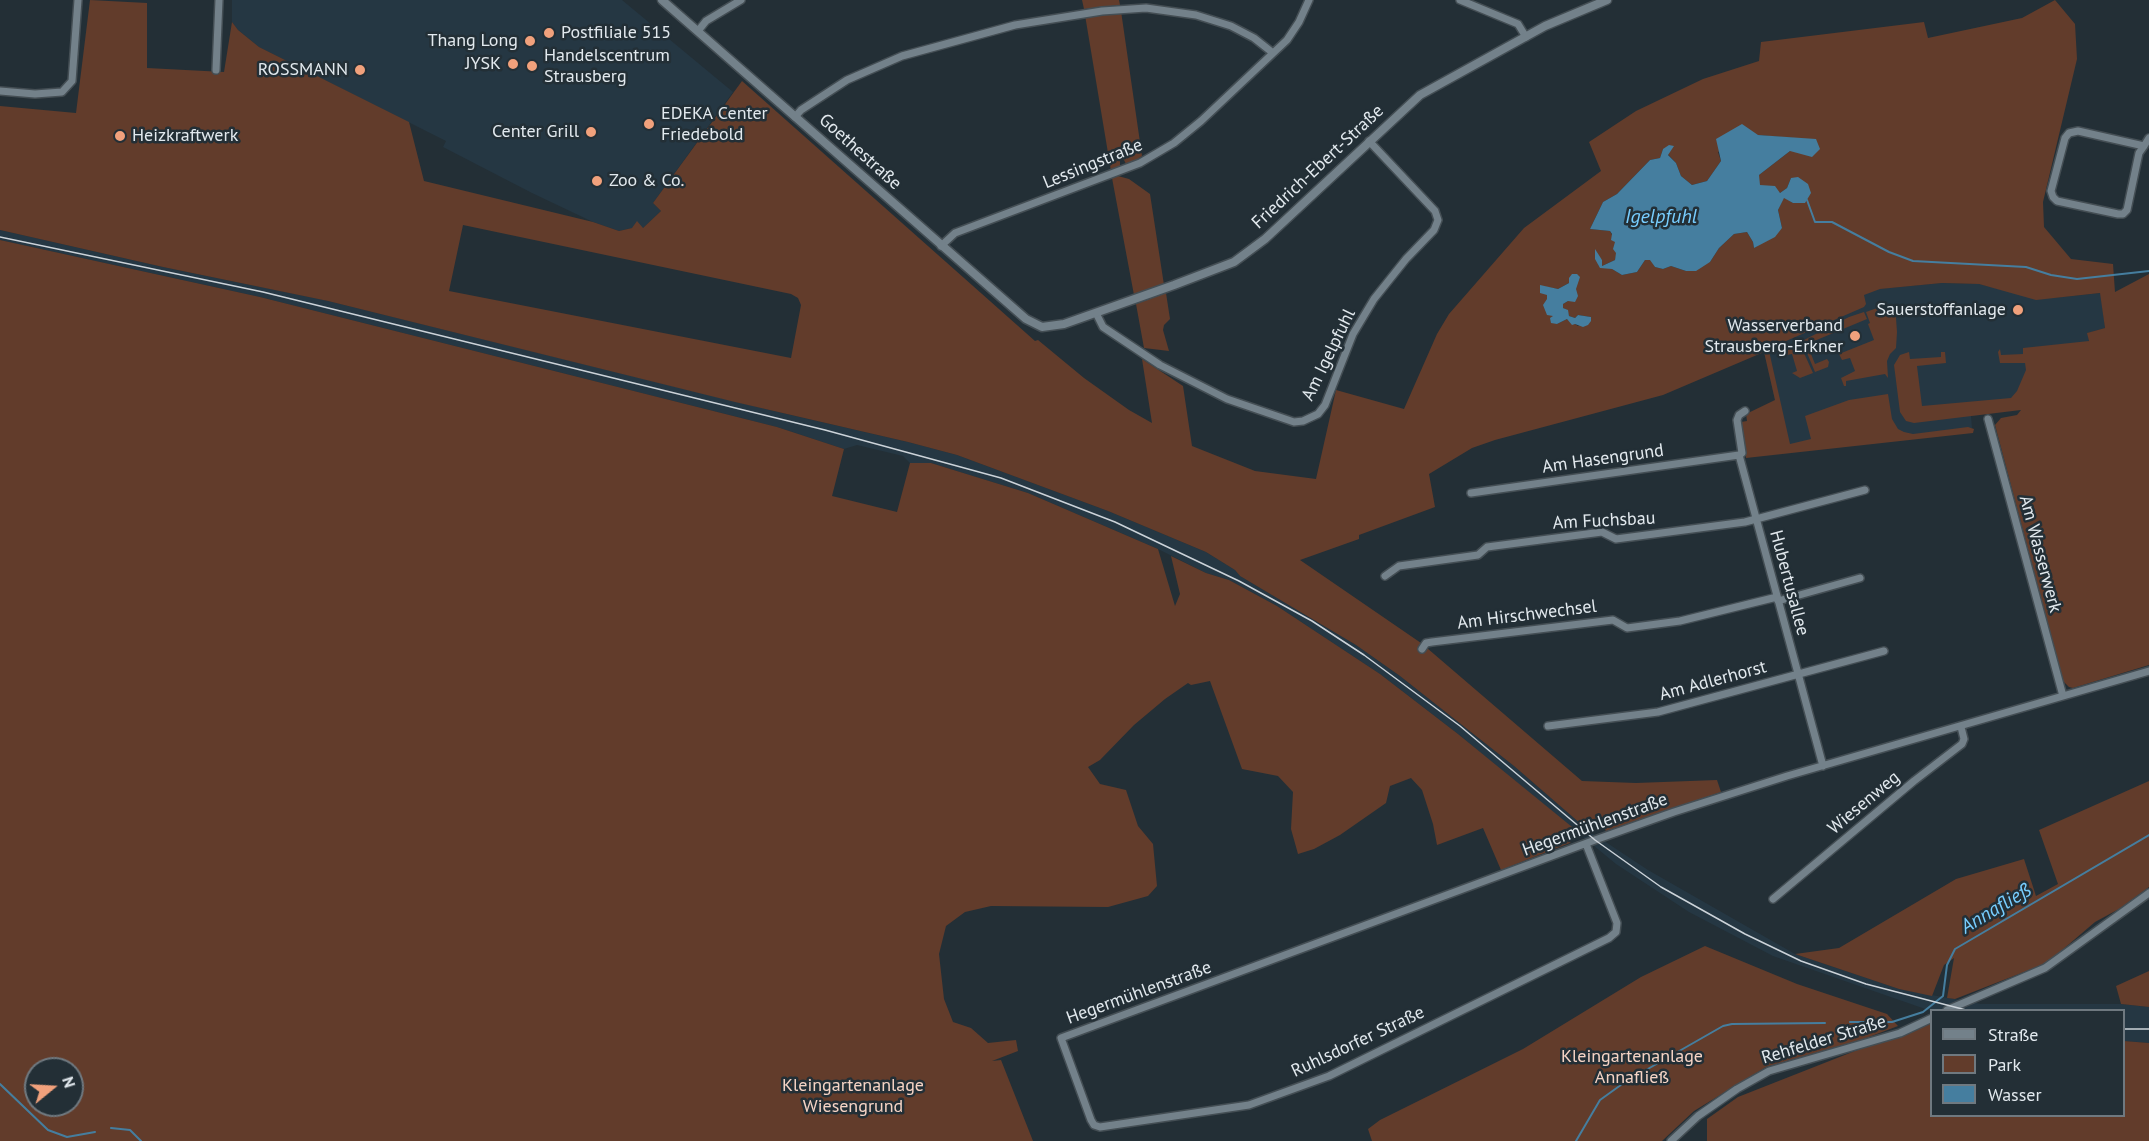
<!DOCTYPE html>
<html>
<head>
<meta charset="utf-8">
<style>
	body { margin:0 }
	#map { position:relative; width:2149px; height:1141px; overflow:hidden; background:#232f36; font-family:"PT Sans",sans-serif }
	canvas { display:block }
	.legend { position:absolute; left:1930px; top:1009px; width:195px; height:108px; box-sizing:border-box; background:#232f36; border:2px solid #6f7980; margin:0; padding:8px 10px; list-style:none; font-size:18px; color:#e2e9ee }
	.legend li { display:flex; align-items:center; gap:12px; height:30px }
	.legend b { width:30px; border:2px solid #6f7980 }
	.north { position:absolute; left:24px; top:1057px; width:60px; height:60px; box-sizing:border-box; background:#232f36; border:2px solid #6f7980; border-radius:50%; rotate:72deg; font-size:16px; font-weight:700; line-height:24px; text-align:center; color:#e2e9ee }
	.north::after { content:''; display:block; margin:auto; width:21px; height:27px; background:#f1a17c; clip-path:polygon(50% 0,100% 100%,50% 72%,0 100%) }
</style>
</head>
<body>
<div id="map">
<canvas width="2149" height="1141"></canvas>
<ul class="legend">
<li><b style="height:8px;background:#73818a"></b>Straße</li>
<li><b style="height:16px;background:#623c2b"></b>Park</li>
<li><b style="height:16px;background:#457e9f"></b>Wasser</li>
</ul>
<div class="north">N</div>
</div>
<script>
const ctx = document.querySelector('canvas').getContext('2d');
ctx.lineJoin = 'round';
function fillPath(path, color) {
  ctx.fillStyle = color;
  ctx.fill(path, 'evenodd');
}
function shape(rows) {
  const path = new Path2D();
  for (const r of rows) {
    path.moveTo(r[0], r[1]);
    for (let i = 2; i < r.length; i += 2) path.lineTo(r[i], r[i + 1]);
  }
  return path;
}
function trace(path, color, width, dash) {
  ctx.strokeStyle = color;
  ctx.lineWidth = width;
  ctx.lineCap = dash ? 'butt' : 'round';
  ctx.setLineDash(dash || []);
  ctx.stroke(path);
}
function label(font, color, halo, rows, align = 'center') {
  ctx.font = font + ' "PT Sans",sans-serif';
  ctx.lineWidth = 5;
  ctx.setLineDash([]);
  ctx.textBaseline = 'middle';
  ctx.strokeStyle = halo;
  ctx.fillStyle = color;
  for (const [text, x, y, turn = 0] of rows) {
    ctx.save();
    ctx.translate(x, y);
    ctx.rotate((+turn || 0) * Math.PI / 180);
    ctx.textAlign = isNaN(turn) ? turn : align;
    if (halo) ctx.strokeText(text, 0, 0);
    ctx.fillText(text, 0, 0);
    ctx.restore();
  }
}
fillPath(shape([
	[232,0,622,0,733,92,653,203,661,211,643,228,632,228,619,231,593,222,532,193,443,147,446,141,259,47,238,30,232,22],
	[0,230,163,267,324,300,778,412,908,442,957,455,1108,511,1206,552,1235,570,1240,576,1356,645,1400,676,1514,766,1589,831,1648,870,1795,954,1899,989,1981,1004,2121,1004,2149,1007,2149,1043,2124,1041,2124,1010,1931,1011,1773,956,1689,912,1616,864,1458,734,1380,674,1277,606,1229,580,1206,573,1158,549,1028,493,931,463,910,463,903,456,857,445,844,449,777,427,260,297,0,240],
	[1942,283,1979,284,2024,295,2052,298,2101,293,2105,328,2088,333,2089,341,2023,409,1971,416,1972,428,1787,453,1764,352,1855,291]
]), '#253743');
fillPath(shape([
	[90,0,147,3,147,68,224,72,232,22,238,30,259,47,409,122,424,181,593,222,619,231,632,228,637,221,643,228,661,211,653,203,742,81,1035,341,1038,340,1084,378,1129,410,1152,423,1142,359,1183,386,1192,446,1255,471,1316,479,1336,390,1404,409,1437,334,1449,314,1524,228,1601,171,1589,142,1636,111,1703,79,1759,61,1761,42,1924,22,1928,38,2022,18,2055,0,2075,24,2077,59,2043,202,2044,227,2071,259,2113,264,2115,292,2149,274,2149,665,2073,688,2069,687,2063,681,1995,425,2001,418,2017,415,2021,410,1914,423,1906,421,1900,412,1894,365,1900,355,1909,352,1910,359,1941,357,1941,352,1945,352,1946,363,1917,366,1922,406,2011,398,2017,391,2026,370,2025,363,2000,363,1998,352,2000,349,2001,355,2023,354,2023,348,2089,341,2087,333,2105,328,2100,293,2036,300,1979,284,1942,283,1880,289,1864,295,1866,304,1864,307,1777,345,1777,348,1769,351,1790,444,1811,439,1805,416,1849,400,1888,394,1892,419,1898,429,1904,432,1913,434,1968,427,1974,429,1973,433,1746,458,1741,422,1747,421,1746,414,1775,400,1764,352,1663,395,1495,440,1472,448,1429,474,1435,507,1359,535,1359,539,1300,560,1421,643,1423,651,1427,648,1582,781,1636,783,1717,780,1721,792,1606,831,1603,827,1589,831,1514,766,1400,676,1356,645,1240,576,1235,570,1206,552,1108,511,957,455,908,442,735,402,328,301,163,267,0,230,0,106,76,113],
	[1758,135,1816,140,1790,151,1759,175,1759,185,1780,193,1787,188,1791,178,1793,203,1784,197,1778,210,1782,228,1754,248,1753,242,1747,232,1734,234,1719,248,1710,262,1686,271,1671,266,1663,269,1655,267,1651,260,1645,260,1637,272,1622,275,1612,269,1598,265,1602,259,1602,266,1615,260,1617,253,1615,241,1610,231,1590,229,1603,202,1617,194,1650,160,1660,158,1663,149,1676,163,1681,176,1692,185,1707,181,1721,161,1718,152],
	[463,225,791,294,798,298,801,305,791,358,449,291],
	[1569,283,1576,284,1576,289,1568,301,1563,304,1563,308,1567,310,1569,316,1575,318,1578,315,1591,317,1578,326,1567,319,1557,324,1554,315,1547,315,1547,294,1540,286,1558,289],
	[1082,0,1119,0,1120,5,1084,9],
	[1121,11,1142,156,1127,166,1124,160,1120,158,1120,167,1111,171,1085,15],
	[1118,176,1129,179,1150,194,1164,285,1134,295,1112,178],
	[0,240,260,297,777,427,844,449,832,496,897,512,910,463,931,463,1028,493,1158,549,1175,606,1180,594,1171,556,1206,573,1229,580,1277,606,1380,674,1458,734,1577,831,1570,843,1501,870,1483,828,1437,845,1433,824,1422,790,1411,778,1390,786,1386,803,1340,835,1314,849,1298,854,1291,829,1293,792,1278,776,1242,769,1210,681,1191,685,1188,683,1165,699,1134,725,1100,760,1088,767,1100,784,1126,790,1138,826,1153,844,1157,886,1148,896,1108,907,991,906,965,912,946,926,939,954,944,999,953,1022,971,1028,988,1043,1016,1040,1018,1051,992,1061,1001,1060,1033,1141,0,1141],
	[36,1069,72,1069,72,1105,36,1105],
	[1166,293,1170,319,1164,325,1163,330,1169,351,1144,348,1136,304],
	[1888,304,1891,306,1896,318,1897,332,1896,348,1890,354,1887,361,1888,378,1885,374,1846,381,1846,386,1844,386,1841,378,1855,371,1850,358,1842,360,1839,354,1874,340,1868,324,1870,323,1866,312],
	[1864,312,1867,319,1807,344,1815,364,1827,359,1829,362,1828,367,1815,372,1802,341,1849,317],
	[1799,342,1813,373,1800,378,1792,373,1797,371,1792,354,1787,355,1786,351,1790,346],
	[2149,781,2149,887,2119,909,2095,922,2047,963,1955,999,1947,998,1954,958,1944,965,1932,996,1899,989,1795,954,1839,948,1956,879,2024,859,2036,896,2058,884,2039,830],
	[1705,946,1797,984,1887,1014,1898,1026,1861,1040,1766,1067,1694,1111,1662,1141,1372,1141,1368,1129,1380,1120,1523,1049,1641,977],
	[2149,971,2149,1007,2121,1004,2116,986],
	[1931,1021,1932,1116,2124,1116,2124,1041,2149,1043,2149,1141,1707,1141,1707,1119,1738,1097]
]), '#623c2b');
fillPath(shape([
	[1742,124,1758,135,1816,139,1820,149,1812,157,1790,151,1759,175,1760,185,1775,186,1780,193,1787,188,1791,178,1798,177,1808,184,1811,193,1805,203,1793,203,1784,198,1778,210,1782,228,1775,237,1754,248,1753,242,1747,232,1734,234,1719,248,1710,262,1696,271,1686,271,1671,266,1663,269,1655,267,1650,260,1645,260,1637,272,1622,275,1612,269,1600,268,1595,259,1595,249,1602,260,1602,266,1615,260,1616,253,1613,249,1615,242,1611,240,1612,234,1610,231,1590,229,1603,202,1617,194,1650,160,1660,158,1663,149,1669,145,1674,146,1668,155,1676,163,1681,176,1692,185,1707,181,1721,161,1716,139],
	[1572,274,1577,274,1580,277,1576,289,1578,296,1575,302,1568,301,1563,304,1563,308,1568,310,1569,316,1575,318,1578,315,1591,317,1591,321,1588,325,1583,327,1575,324,1572,325,1567,319,1557,324,1551,323,1550,318,1553,316,1547,315,1543,305,1547,299,1547,295,1540,293,1540,285,1558,289,1569,283,1569,278]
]), '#457e9f');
trace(shape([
	[1807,200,1815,222,1832,222,1889,252,1913,261,2026,267,2051,275,2077,279,2149,271],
	[1850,1022,1892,1022,1923,1012,1943,996,1947,965,1955,949,2149,835],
	[0,1084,48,1130,67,1137,95,1132],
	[111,1128,130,1130,141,1141],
	[1576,1141,1600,1100,1625,1082,1723,1026,1732,1024,1825,1023]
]), '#457e9f', 2);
const minor = shape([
	[1460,0,1518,24,1526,37],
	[698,31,706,21,741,0],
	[216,70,219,0],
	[0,91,35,94,62,92,72,81,78,0],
	[795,117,801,110,847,80,902,56,1015,25,1102,11,1146,8,1196,15,1231,26,1254,38,1273,53],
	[2144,146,2078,131,2069,133,2065,138,2051,191,2053,197,2057,201,2118,214,2123,214,2127,210,2139,153,2144,146,2149,138],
	[941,246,955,233,1140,163,1174,143,1201,121,1287,40,1299,22,1309,0],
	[1096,313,1103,327,1160,365,1227,399,1294,422,1303,421,1318,414,1325,405,1353,334,1374,299,1406,259,1434,230,1438,220,1435,211,1369,141],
	[1745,411,1739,415,1737,420,1742,453,1739,455,1823,766],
	[1988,419,2063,696],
	[1471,493,1739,455],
	[1385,576,1399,566,1478,555,1487,547,1602,532,1616,539,1745,522,1865,490],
	[1778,601,1860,578],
	[1422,649,1426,643,1432,642,1613,620,1627,628,1680,621,1777,597],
	[1548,726,1658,712,1884,651],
	[1586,844,1617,923,1616,932,1609,938,1329,1076,1249,1105,1100,1127,1094,1125,1091,1120,1061,1038,1595,840,1674,812,1787,776,2149,671],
	[1773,899,1914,781,1962,744,1964,739,1961,727],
	[1947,1010,2045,968,2149,893],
	[1671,1141,1698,1116,1737,1089,1769,1071,1900,1033,1932,1018]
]);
const tertiary = shape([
	[662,0,1026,319,1042,327,1064,324,1174,285,1234,262,1265,239,1420,95,1545,26,1607,0]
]);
trace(minor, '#444e54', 10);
trace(tertiary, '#444e54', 11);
trace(minor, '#73818a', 7);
trace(tertiary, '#73818a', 8);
trace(shape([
	[0,237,263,292,825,430,1001,478,1115,522,1239,581,1312,621,1364,655,1460,726,1595,840,1661,887,1745,934,1801,961,1866,984,1966,1010],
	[2124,1029,2149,1029]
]), '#ccd3d9', 1.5);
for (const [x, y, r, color] of [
	[549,33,6,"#f1a17c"],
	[530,41,6,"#f1a17c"],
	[513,64,6,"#f1a17c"],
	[532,66,6,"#f1a17c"],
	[360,70,6,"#f1a17c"],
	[649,124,6,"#f1a17c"],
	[591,132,6,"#f1a17c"],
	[120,136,6,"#f1a17c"],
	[597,181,6,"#f1a17c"],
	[2018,310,6,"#f1a17c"],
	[1855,336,6,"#f1a17c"]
]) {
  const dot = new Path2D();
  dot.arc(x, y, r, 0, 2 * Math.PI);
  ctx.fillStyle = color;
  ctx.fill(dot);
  trace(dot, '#232f36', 2);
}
label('18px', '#e2e9ee', '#232f36', [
	["Postfiliale 515",561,33,"left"],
	["Thang Long",518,41],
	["Handelscentrum",544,56,"left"],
	["Strausberg",544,77,"left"],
	["JYSK",501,64],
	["ROSSMANN",348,70],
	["EDEKA Center",661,114,"left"],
	["Friedebold",661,135,"left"],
	["Center Grill",579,132],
	["Heizkraftwerk",132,136,"left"],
	["Zoo & Co.",609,181,"left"],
	["Sauerstoffanlage",2006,310],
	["Wasserverband",1843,326],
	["Strausberg-Erkner",1843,347]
], 'right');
label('18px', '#e2e9ee', '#232f36', [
	["Goethestraße",860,152,42],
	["Lessingstraße",1093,164,-22],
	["Friedrich-Ebert-Straße",1318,167,-43],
	["Am Igelpfuhl",1329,355,-64],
	["Am Hasengrund",1603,459,-8],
	["Am Fuchsbau",1604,521,-3],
	["Am Wasserwerk",2040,554,75],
	["Hubertusallee",1789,583,75],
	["Am Hirschwechsel",1527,615,-7],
	["Am Adlerhorst",1713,681,-15],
	["Wiesenweg",1864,803,-40],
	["Hegermühlenstraße",1595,825,-20],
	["Hegermühlenstraße",1139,993,-20],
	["Rehfelder Straße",1824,1040,-17],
	["Ruhlsdorfer Straße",1358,1042,-25]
]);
label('18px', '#f6d4c5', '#232f36', [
	["Kleingartenanlage",1632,1057],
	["Annafließ",1632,1078],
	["Kleingartenanlage",853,1086],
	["Wiesengrund",853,1107]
]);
label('italic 20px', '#78ceff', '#232f36', [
	["Igelpfuhl",1661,217],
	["Annafließ",1996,909,-31]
]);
</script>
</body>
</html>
